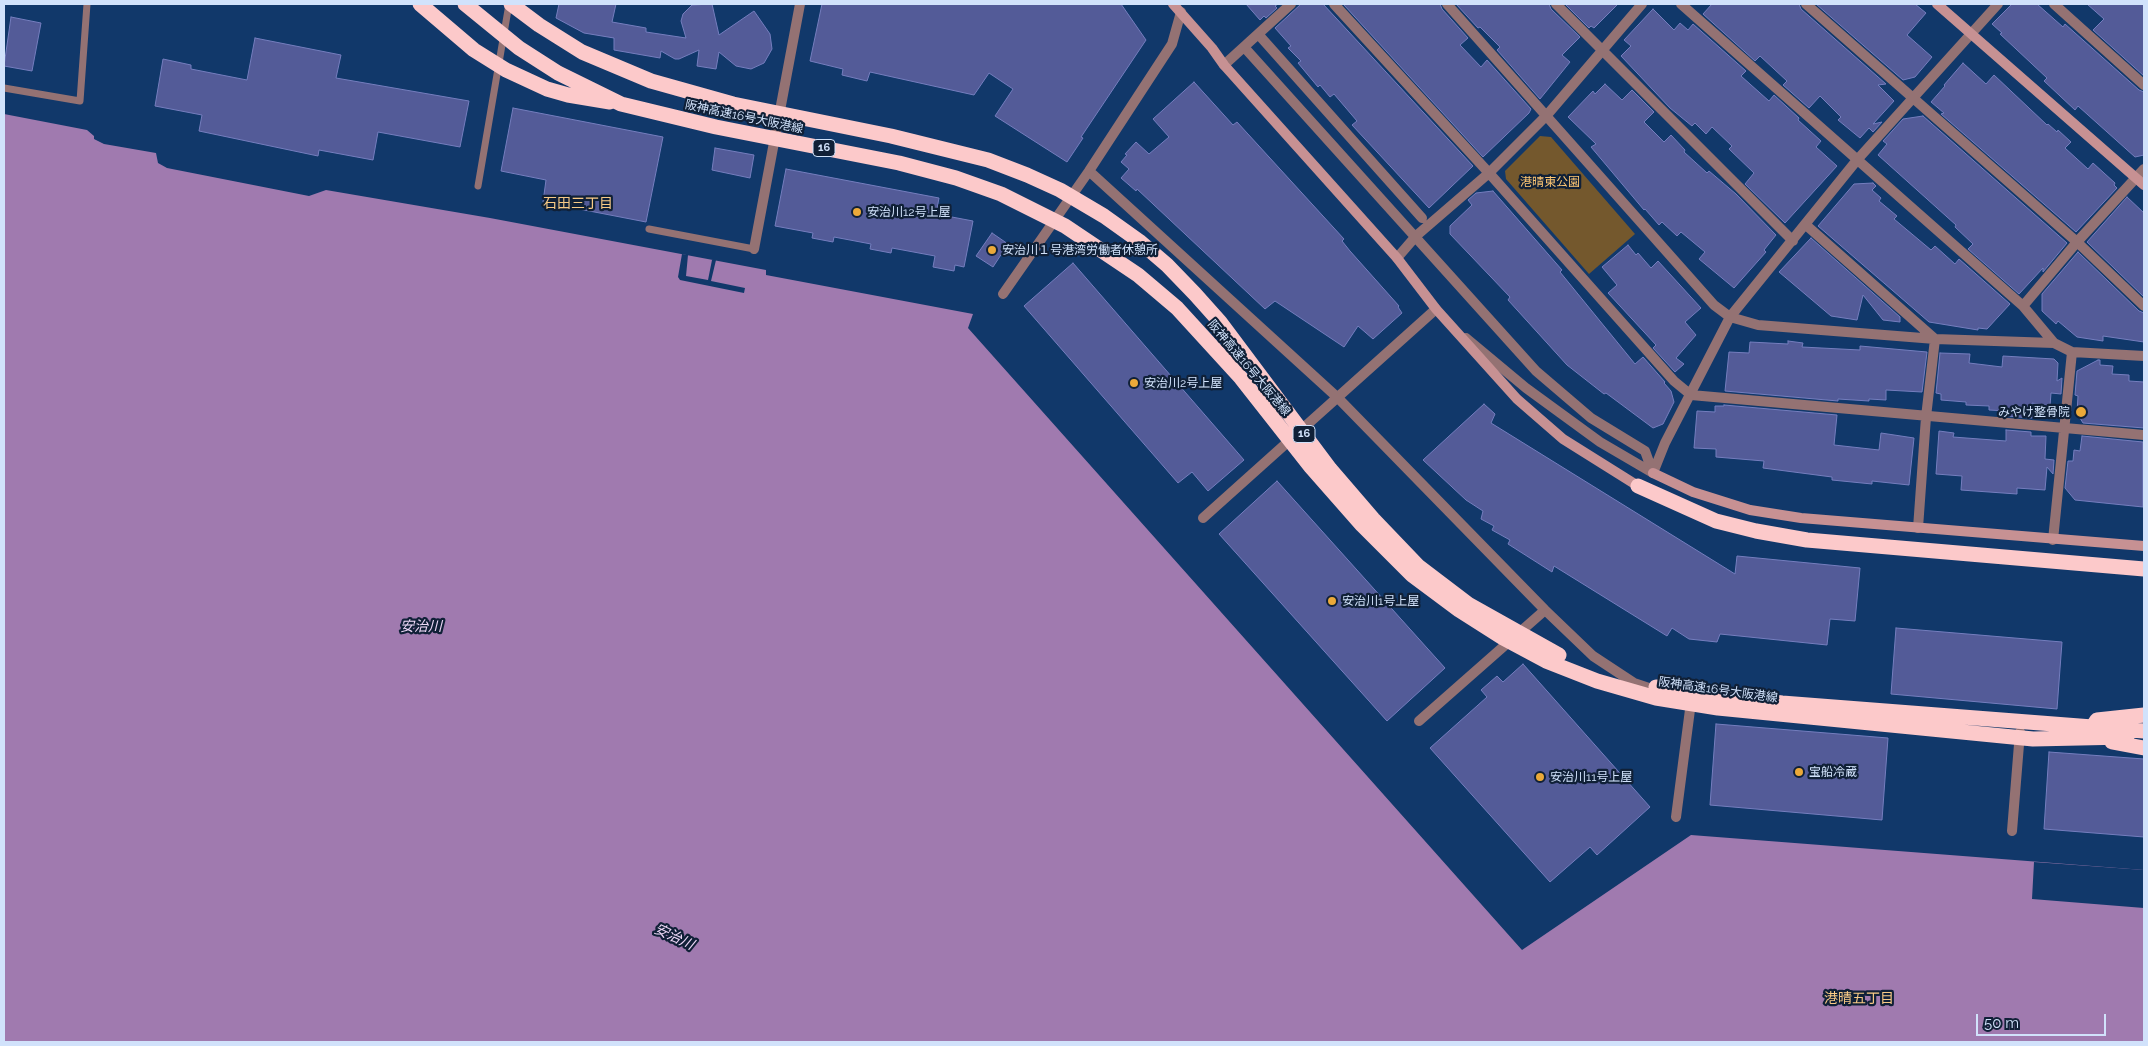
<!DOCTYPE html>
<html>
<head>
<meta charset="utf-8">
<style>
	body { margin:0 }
	#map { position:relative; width:2148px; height:1046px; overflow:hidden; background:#11386a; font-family:Raleway,sans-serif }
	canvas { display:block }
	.frame { position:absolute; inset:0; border:5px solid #d1e2fb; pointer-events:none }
	.scale { position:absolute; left:1976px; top:1014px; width:130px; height:22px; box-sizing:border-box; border:2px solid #d1e2fb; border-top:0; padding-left:6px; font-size:15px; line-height:18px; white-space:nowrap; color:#d1e2fb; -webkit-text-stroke:4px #102037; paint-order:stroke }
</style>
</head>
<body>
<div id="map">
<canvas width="2148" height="1046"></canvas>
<div class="frame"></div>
<div class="scale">50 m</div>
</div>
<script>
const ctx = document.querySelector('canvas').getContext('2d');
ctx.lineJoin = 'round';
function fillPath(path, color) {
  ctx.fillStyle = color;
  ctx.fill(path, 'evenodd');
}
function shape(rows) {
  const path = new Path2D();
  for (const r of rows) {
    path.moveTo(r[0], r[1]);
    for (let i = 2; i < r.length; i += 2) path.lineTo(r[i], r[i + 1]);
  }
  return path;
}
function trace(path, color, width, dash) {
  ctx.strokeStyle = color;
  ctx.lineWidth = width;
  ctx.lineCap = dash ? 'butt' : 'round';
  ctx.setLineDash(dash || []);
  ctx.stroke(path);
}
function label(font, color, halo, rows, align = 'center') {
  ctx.font = font + ' Raleway,"Noto Sans JP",sans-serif';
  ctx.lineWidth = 4.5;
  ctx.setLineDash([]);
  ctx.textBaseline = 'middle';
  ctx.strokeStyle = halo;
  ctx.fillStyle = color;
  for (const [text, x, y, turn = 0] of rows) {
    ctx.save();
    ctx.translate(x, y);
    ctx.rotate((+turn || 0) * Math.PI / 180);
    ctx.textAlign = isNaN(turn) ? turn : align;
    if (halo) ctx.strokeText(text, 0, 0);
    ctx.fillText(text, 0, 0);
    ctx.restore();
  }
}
fillPath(shape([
	[1540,136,1551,137,1635,234,1589,274,1506,179,1505,171]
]), '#74582d');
fillPath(shape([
	[4,114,87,130,94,136,94,139,104,144,156,153,158,163,167,168,309,196,326,190,490,218,766,270,766,275,973,314,968,328,1522,950,1691,835,2144,870,2144,1042,4,1042]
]), '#a07aaf');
fillPath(shape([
	[682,254,688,255,686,276,708,280,712,260,716,260,711,281,745,288,744,293,680,280,678,277],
	[2034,862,2144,870,2144,908,2032,899]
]), '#11386a');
const building = shape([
	[559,4,616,4,612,22,646,28,646,32,686,38,681,21,683,14,692,5,712,4,719,35,754,11,770,34,772,49,764,63,751,69,736,66,719,52,716,69,697,66,699,50,679,59,675,59,661,51,660,58,614,50,614,38,584,33,556,18,559,4],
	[822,4,1121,4,1146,40,1081,137,1083,138,1067,162,995,116,1013,89,989,73,974,95,870,72,867,81,842,75,843,69,810,61,822,4],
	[1246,4,1278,4,1275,6,1277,8,1266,18,1264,16,1260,20,1246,4],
	[1301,4,1323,4,1473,166,1429,208,1352,125,1357,121,1334,94,1330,97,1320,85,1318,87,1298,63,1301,61,1288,48,1291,46,1275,28,1301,4],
	[1346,4,1440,4,1442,9,1468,38,1460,45,1481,67,1487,60,1531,109,1529,113,1483,157,1344,5,1346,4],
	[1456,4,1549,4,1551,9,1580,37,1562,55,1570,62,1540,99,1497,50,1500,47,1480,27,1478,28,1456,4],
	[1565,4,1618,4,1594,28,1591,26,1589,28,1565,4],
	[1712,4,1799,4,1801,9,1886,84,1878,85,1894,101,1873,124,1882,122,1873,132,1869,128,1860,138,1838,120,1841,117,1820,96,1809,108,1783,85,1787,81,1760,56,1755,61,1703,14,1712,4],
	[1816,4,1915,4,1926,13,1907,35,1932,57,1915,77,1903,80,1816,4],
	[2012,4,2037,4,2063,27,2065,24,2139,90,2144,92,2144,155,2135,157,2078,106,2075,110,2044,81,2047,78,2000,34,2002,33,1992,24,2012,4],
	[2087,4,2144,4,2144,76,2093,30,2104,19,2087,4],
	[1653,9,1674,30,1680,23,1688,30,1693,24,1746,71,1741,76,1769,101,1774,95,1799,118,1798,120,1821,141,1816,147,1837,166,1785,223,1745,184,1754,173,1729,149,1732,146,1712,127,1706,134,1695,123,1692,126,1670,108,1621,56,1631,46,1624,40,1653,9],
	[11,17,41,23,32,71,4,66,11,17],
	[255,38,341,55,336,78,469,101,460,147,378,132,373,160,319,150,318,156,199,131,202,115,155,106,163,59,191,65,191,69,247,80,255,38],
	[1963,63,1986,84,1994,75,2047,125,2048,124,2057,132,2058,130,2071,142,2065,148,2088,169,2093,163,2115,183,2114,185,2117,188,2076,232,1941,114,1944,113,1931,102,1945,86,1944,85,1963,63],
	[1194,82,1233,125,1237,122,1344,239,1342,241,1350,251,1399,306,1398,307,1402,313,1373,339,1358,326,1344,347,1275,301,1265,309,1137,189,1136,191,1121,178,1129,169,1121,162,1127,155,1125,154,1136,142,1149,154,1169,137,1153,119,1194,82],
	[1605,84,1622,100,1632,90,1654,112,1644,122,1664,142,1671,135,1685,150,1684,152,1707,173,1709,171,1736,194,1776,235,1764,250,1766,252,1734,288,1699,259,1705,252,1681,232,1677,236,1662,222,1659,225,1645,209,1644,210,1591,147,1596,144,1568,117,1593,91,1595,94,1605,84],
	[513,108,663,137,646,222,543,202,546,180,501,171,513,108],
	[1923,116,2067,243,2043,272,2043,268,2019,294,1968,249,1973,244,1955,227,1956,225,1878,155,1887,144,1883,141,1903,119,1923,116],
	[715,148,754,155,750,178,712,170,715,148],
	[786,169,939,198,936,214,973,221,964,267,955,265,954,271,933,267,935,256,892,248,891,253,870,249,871,244,834,237,833,242,812,238,813,233,775,226,786,169],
	[1873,183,1876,186,1872,190,1881,198,1879,201,1897,216,1894,219,1931,250,1935,246,1955,264,1959,259,2010,304,1987,329,1978,328,1978,330,1929,322,1818,226,1854,184,1873,183],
	[1493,191,1562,270,1560,272,1635,364,1643,357,1665,382,1664,383,1671,391,1674,402,1663,424,1653,428,1606,393,1604,394,1567,365,1508,300,1510,297,1450,234,1450,226,1472,205,1468,200,1476,193,1493,191],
	[2127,197,2144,213,2144,297,2087,242,2127,197],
	[992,233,1008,244,993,267,976,256,992,233],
	[1811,238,1900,317,1900,322,1883,320,1863,295,1857,320,1831,316,1779,272,1811,238],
	[1628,245,1636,255,1638,253,1651,268,1658,261,1701,308,1685,322,1696,335,1676,358,1684,364,1675,372,1653,348,1656,345,1608,293,1617,285,1602,267,1628,245],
	[2078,252,2139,311,2144,313,2144,342,2103,336,2103,341,2077,337,2058,321,2056,324,2042,311,2042,294,2078,252],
	[1073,263,1244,460,1208,491,1192,472,1178,483,1024,306,1073,263],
	[1788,341,1803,343,1802,347,1860,350,1860,346,1927,352,1922,392,1886,390,1886,400,1869,399,1869,401,1838,399,1838,401,1725,391,1729,352,1749,353,1750,342,1788,344,1788,341],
	[1940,353,1970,354,1969,363,2002,367,2003,356,2054,359,2058,363,2057,381,2062,378,2061,394,2051,393,2050,406,2032,403,2032,418,2006,416,2007,411,1989,410,1989,406,1966,405,1966,402,1941,400,1941,394,1936,393,1940,353],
	[2098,360,2100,360,2100,365,2113,366,2112,374,2129,375,2129,381,2144,382,2144,428,2083,423,2077,413,2078,396,2075,395,2077,371,2098,360],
	[1484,404,1495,414,1491,423,1735,574,1737,556,1860,568,1855,621,1830,619,1827,645,1720,634,1717,642,1689,639,1672,628,1667,636,1554,566,1552,572,1508,544,1510,540,1492,530,1494,526,1481,519,1483,511,1466,500,1423,460,1484,404],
	[1724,405,1837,415,1834,445,1879,450,1881,433,1914,438,1909,485,1872,481,1872,484,1832,480,1832,477,1763,468,1764,461,1716,457,1716,449,1694,448,1697,411,1715,412,1715,406,1724,406,1724,405],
	[2006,430,2031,432,2031,436,2046,436,2045,459,2054,460,2053,474,2047,467,2045,490,2017,488,2017,494,1961,490,1962,476,1936,474,1939,431,1954,433,1953,437,2006,441,2006,430],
	[2082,436,2143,442,2143,507,2075,500,2065,488,2068,461,2073,461,2074,450,2080,451,2082,436],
	[1277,481,1445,668,1387,721,1219,534,1277,481],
	[1896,628,2062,642,2057,709,1891,694,1896,628],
	[1523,664,1650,807,1597,855,1590,847,1550,882,1430,748,1487,697,1481,690,1497,676,1503,682,1523,664],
	[1716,724,1888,738,1882,820,1710,805,1716,724],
	[2049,752,2144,759,2144,837,2044,829,2049,752]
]);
fillPath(building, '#535b98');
trace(building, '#757ebe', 1);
trace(shape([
	[4,88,80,101,87,4],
	[478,186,509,4],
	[649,229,754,249]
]), '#947273', 7);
trace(shape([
	[1334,4,1489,173,1674,381,1691,395,2144,435],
	[1447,4,1714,305,1730,317,1758,325,1935,339,2054,343,2072,352,2144,356],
	[1556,4,1793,241],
	[1681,4,2023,306,2054,343],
	[1806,4,2077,242,2144,306],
	[2054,4,2144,85],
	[1258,34,1422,218],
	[1244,47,1536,371,1591,418,1645,451,1653,473],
	[1224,65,1291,4],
	[1089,171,1338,398,1545,610,1593,656,1634,683,1658,691],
	[1806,225,1935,339,1926,417,1918,528],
	[754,249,800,4],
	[1397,258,1416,236,1489,173,1547,115,1642,4],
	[1003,294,1089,171,1172,44,1181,12],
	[2023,306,2077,242,2144,169],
	[1466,338,1526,388,1600,442,1653,473],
	[1653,473,1665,443,1730,317,1857,160,1998,4],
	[1203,518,1436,309],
	[2053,540,2072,352],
	[1419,721,1545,610],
	[1676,817,1691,702],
	[2012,831,2020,732]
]), '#947273', 10);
trace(shape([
	[1173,4,1212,48,1224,65,1397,258,1436,309,1517,399,1563,439,1638,486],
	[1937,4,2144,185],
	[1653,473,1693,492,1750,510,1801,518,2144,546]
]), '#c79193', 10);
trace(shape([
	[1638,486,1716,521,1756,531,1807,540,2144,569]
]), '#fcc9ca', 15);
trace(shape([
	[420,4,474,50,506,70,547,89,568,95,610,102],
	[465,4,519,48,558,73,621,104,716,127,899,163,956,178,1001,194,1065,226,1138,275,1177,308,1241,378,1311,467,1362,525,1412,575,1459,610,1503,638,1546,661,1597,681,1656,698,1718,708,2033,739,2127,737],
	[511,4,539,25,582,52,651,81,733,104,891,136,988,160,1027,175,1060,190,1104,216,1139,241,1167,265,1195,294,1220,322,1330,469,1373,519,1418,566,1468,604,1559,655],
	[1656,687,1782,703,2144,731],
	[2095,723,2097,720,2144,715],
	[2112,742,2144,748]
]), '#fcc9ca', 15);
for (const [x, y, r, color] of [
	[857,212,5,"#eba939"],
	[992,250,5,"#eba939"],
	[1134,383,5,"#eba939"],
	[2081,412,6,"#eba939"],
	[1332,601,5,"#eba939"],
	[1799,772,5,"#eba939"],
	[1540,777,5,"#eba939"]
]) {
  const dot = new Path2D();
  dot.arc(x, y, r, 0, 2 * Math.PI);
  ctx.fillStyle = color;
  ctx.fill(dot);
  trace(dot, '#102037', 2);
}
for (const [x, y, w] of [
	[824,148,22],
	[1304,434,22]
]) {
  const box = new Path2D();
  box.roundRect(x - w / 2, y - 8.5, w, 17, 4);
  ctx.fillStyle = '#102037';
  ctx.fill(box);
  trace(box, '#d1e2fb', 1);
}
label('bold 11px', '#d1e2fb', null, [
	["16",824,148],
	["16",1304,434]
]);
label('12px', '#d1e2fb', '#102037', [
	["阪神高速16号大阪港線",744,117,12],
	["阪神高速16号大阪港線",1249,368,50],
	["阪神高速16号大阪港線",1718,690,8]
]);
label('12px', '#fec773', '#102037', [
	["港晴東公園",1550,182]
]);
label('12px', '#d1e2fb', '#102037', [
	["安治川12号上屋",867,212],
	["安治川１号港湾労働者休憩所",1002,250],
	["安治川2号上屋",1144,383],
	["みやけ整骨院",2070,412,"right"],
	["安治川1号上屋",1342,601],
	["宝船冷蔵",1809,772],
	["安治川11号上屋",1550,777]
], 'left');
label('14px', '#f8ca86', '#102037', [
	["石田三丁目",578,204],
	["港晴五丁目",1859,999]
]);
label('italic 14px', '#efd9f8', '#102037', [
	["安治川",421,627],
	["安治川",674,937,25]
]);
</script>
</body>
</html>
